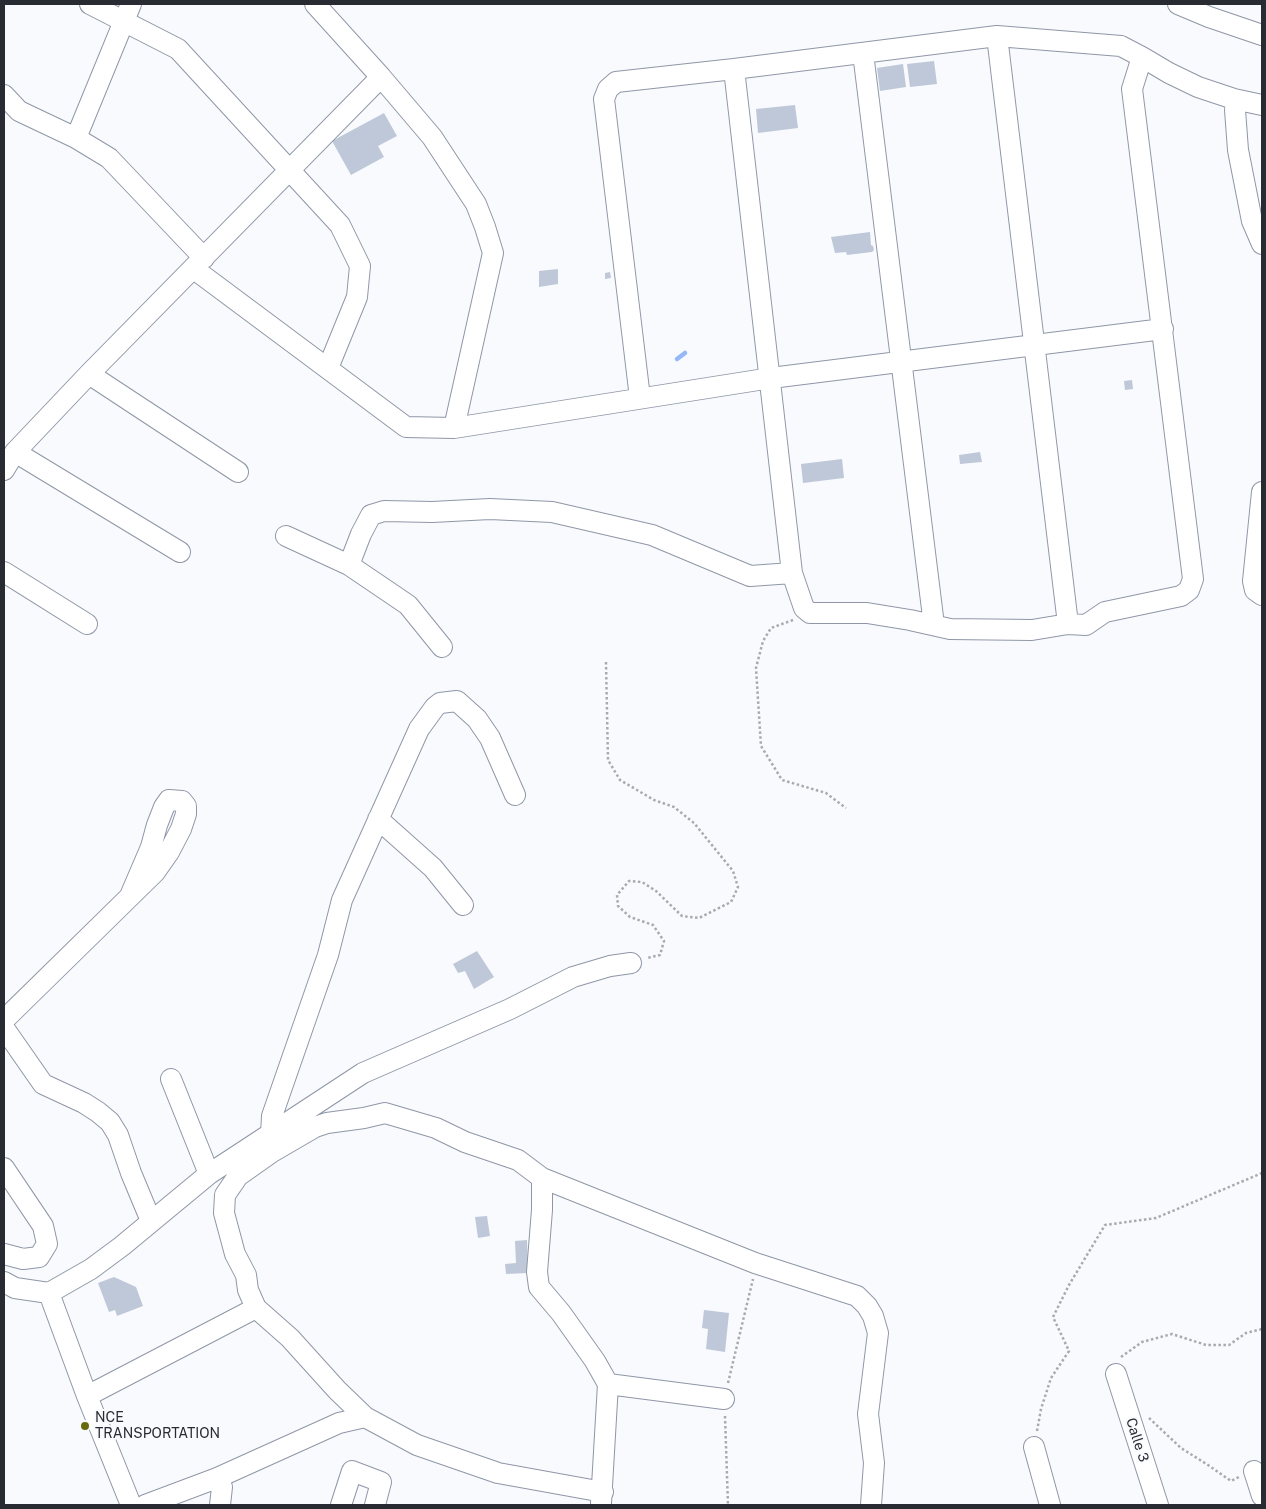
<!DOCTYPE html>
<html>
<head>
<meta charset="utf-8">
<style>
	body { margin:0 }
	#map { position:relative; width:1266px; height:1509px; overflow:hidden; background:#f8fafd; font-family:"Public Sans",sans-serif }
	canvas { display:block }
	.frame { position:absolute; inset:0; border:5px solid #282b31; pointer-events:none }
</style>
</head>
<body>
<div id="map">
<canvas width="1266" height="1509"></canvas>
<div class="frame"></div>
</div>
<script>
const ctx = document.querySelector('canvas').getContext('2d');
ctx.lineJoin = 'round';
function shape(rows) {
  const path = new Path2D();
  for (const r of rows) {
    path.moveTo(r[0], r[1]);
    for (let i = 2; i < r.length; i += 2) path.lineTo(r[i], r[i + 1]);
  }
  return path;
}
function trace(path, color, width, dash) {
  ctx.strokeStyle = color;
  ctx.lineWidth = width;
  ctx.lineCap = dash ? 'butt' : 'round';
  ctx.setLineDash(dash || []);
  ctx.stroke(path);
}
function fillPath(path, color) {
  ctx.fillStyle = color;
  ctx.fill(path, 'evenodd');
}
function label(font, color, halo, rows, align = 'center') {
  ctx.font = font + ' "Public Sans",sans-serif';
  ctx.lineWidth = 4;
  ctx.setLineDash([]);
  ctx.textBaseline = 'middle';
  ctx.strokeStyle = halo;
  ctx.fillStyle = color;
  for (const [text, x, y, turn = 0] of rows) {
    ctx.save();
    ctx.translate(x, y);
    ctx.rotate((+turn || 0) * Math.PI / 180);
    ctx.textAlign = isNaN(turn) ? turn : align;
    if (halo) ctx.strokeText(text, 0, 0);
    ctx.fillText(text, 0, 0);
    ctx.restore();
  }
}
trace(shape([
	[677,359,685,353]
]), '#94b8fa', 4.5);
fillPath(shape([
	[934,61,937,84,910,87,907,64],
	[903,64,906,87,880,91,877,68],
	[795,105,798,128,758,133,756,109],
	[384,113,397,136,378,146,384,157,351,175,332,141],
	[870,232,871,245,873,246,874,250,872,252,847,255,846,252,835,253,831,237],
	[558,269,558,284,539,287,539,271],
	[610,272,611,278,605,279,605,273],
	[1132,380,1133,389,1125,390,1124,381],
	[980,452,982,462,960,464,959,455],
	[842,459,844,478,803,483,801,464],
	[477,951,494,977,474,989,465,971,458,973,453,964],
	[487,1216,490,1236,478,1238,475,1217],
	[527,1240,528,1273,506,1274,505,1264,516,1263,515,1241],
	[114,1277,136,1287,143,1306,117,1316,115,1310,109,1312,98,1283],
	[704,1310,729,1313,725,1352,706,1349,708,1329,702,1328]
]), '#bfc8d9');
const minor = shape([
	[90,4,178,49,340,225,360,266,357,297,328,368],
	[315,4,381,77,432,137,476,204,485,227,493,253,454,428],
	[1178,4,1209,17,1262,35],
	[863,53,934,625],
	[1142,57,1169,73,1198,87,1234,99,1262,105],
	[734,69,792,573,804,608,810,613,867,613,910,620,950,629,1032,630,1068,624],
	[4,95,19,111,76,138,109,158,204,258],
	[1235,110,1238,150,1252,221,1262,244],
	[76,138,131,4],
	[194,269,406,427,454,428,771,378,1163,329],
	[89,374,238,472],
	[640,398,604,99,608,89,616,82,734,69,997,36,1121,46,1142,57,1132,89,1193,579,1189,590,1181,596,1105,612,1086,625,1068,624,997,36],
	[15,452,180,552],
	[4,470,15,452,89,374,381,77],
	[1262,492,1253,581,1255,590,1262,595],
	[286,536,349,565,408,605,442,647],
	[349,565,361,534,371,515,384,511,432,512,490,509,552,512,652,535,750,576,792,573],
	[4,572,87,624],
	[378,819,433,868,463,905],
	[4,1020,155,872,169,852,181,829,186,814,186,806,182,801,169,800,164,807,157,825,151,847,130,896],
	[4,1028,43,1084,84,1103,98,1112,110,1122,118,1135,131,1173,151,1221],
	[171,1079,209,1174],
	[271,1134,272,1116,328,955,342,900,419,729,435,707,440,703,457,701,477,719,490,738,515,795],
	[4,1168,43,1226,47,1244,39,1257,23,1259,4,1254],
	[542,1178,542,1210,537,1272,539,1287,561,1313,595,1361,608,1384,601,1503],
	[4,1282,15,1288,49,1293],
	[49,1293,91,1269,122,1246,209,1174,363,1073,510,1009,573,977,610,966,631,963],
	[49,1293,87,1396,131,1505],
	[1116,1374,1158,1505],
	[608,1384,724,1399],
	[87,1396,256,1308],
	[1034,1447,1050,1505],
	[1254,1471,1262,1496],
	[217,1478,222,1487,220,1505],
	[603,1492,498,1473,417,1445,365,1417,337,1390,290,1338,256,1308,248,1290,246,1275,235,1254,224,1213,225,1195,238,1176,272,1152,315,1127,327,1123,364,1118,385,1113,436,1128,465,1142,518,1160,542,1178,755,1263,857,1296,867,1306,873,1316,878,1333,868,1414,874,1463,871,1505],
	[145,1505,217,1478,339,1423,365,1417],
	[341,1505,352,1471,381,1482,375,1505]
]);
trace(minor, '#8f97a7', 22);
trace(shape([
	[793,620,771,628,763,641,756,668,761,746,782,780,826,793,846,808],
	[606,662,608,760,620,780,654,800,674,807,694,823,733,871,738,887,731,902,699,918,682,916,656,891,642,882,629,881,617,895,618,906,630,917,653,925,664,941,660,955,647,958],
	[1121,1357,1142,1342,1172,1334,1206,1345,1229,1345,1246,1333,1262,1329],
	[728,1383,753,1279],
	[725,1416,728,1505],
	[1149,1418,1181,1448,1208,1465,1231,1481,1239,1477],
	[1037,1431,1041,1409,1051,1378,1069,1351,1053,1317,1069,1285,1105,1225,1156,1218,1262,1173]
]), '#a8aaaf', 2.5, [2.5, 2.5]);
trace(minor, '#fff', 20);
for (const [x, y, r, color] of [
	[85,1426,5,"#666a0a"]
]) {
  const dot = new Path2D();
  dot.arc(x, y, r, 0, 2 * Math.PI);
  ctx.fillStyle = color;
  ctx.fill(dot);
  trace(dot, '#f8fafd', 2);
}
label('14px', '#282b31', '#f8fafd', [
	["NCE",95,1418],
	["TRANSPORTATION",95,1434]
], 'left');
label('14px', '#282b31', '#f8fafd', [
	["Calle 3",1137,1440,72]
]);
</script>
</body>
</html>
